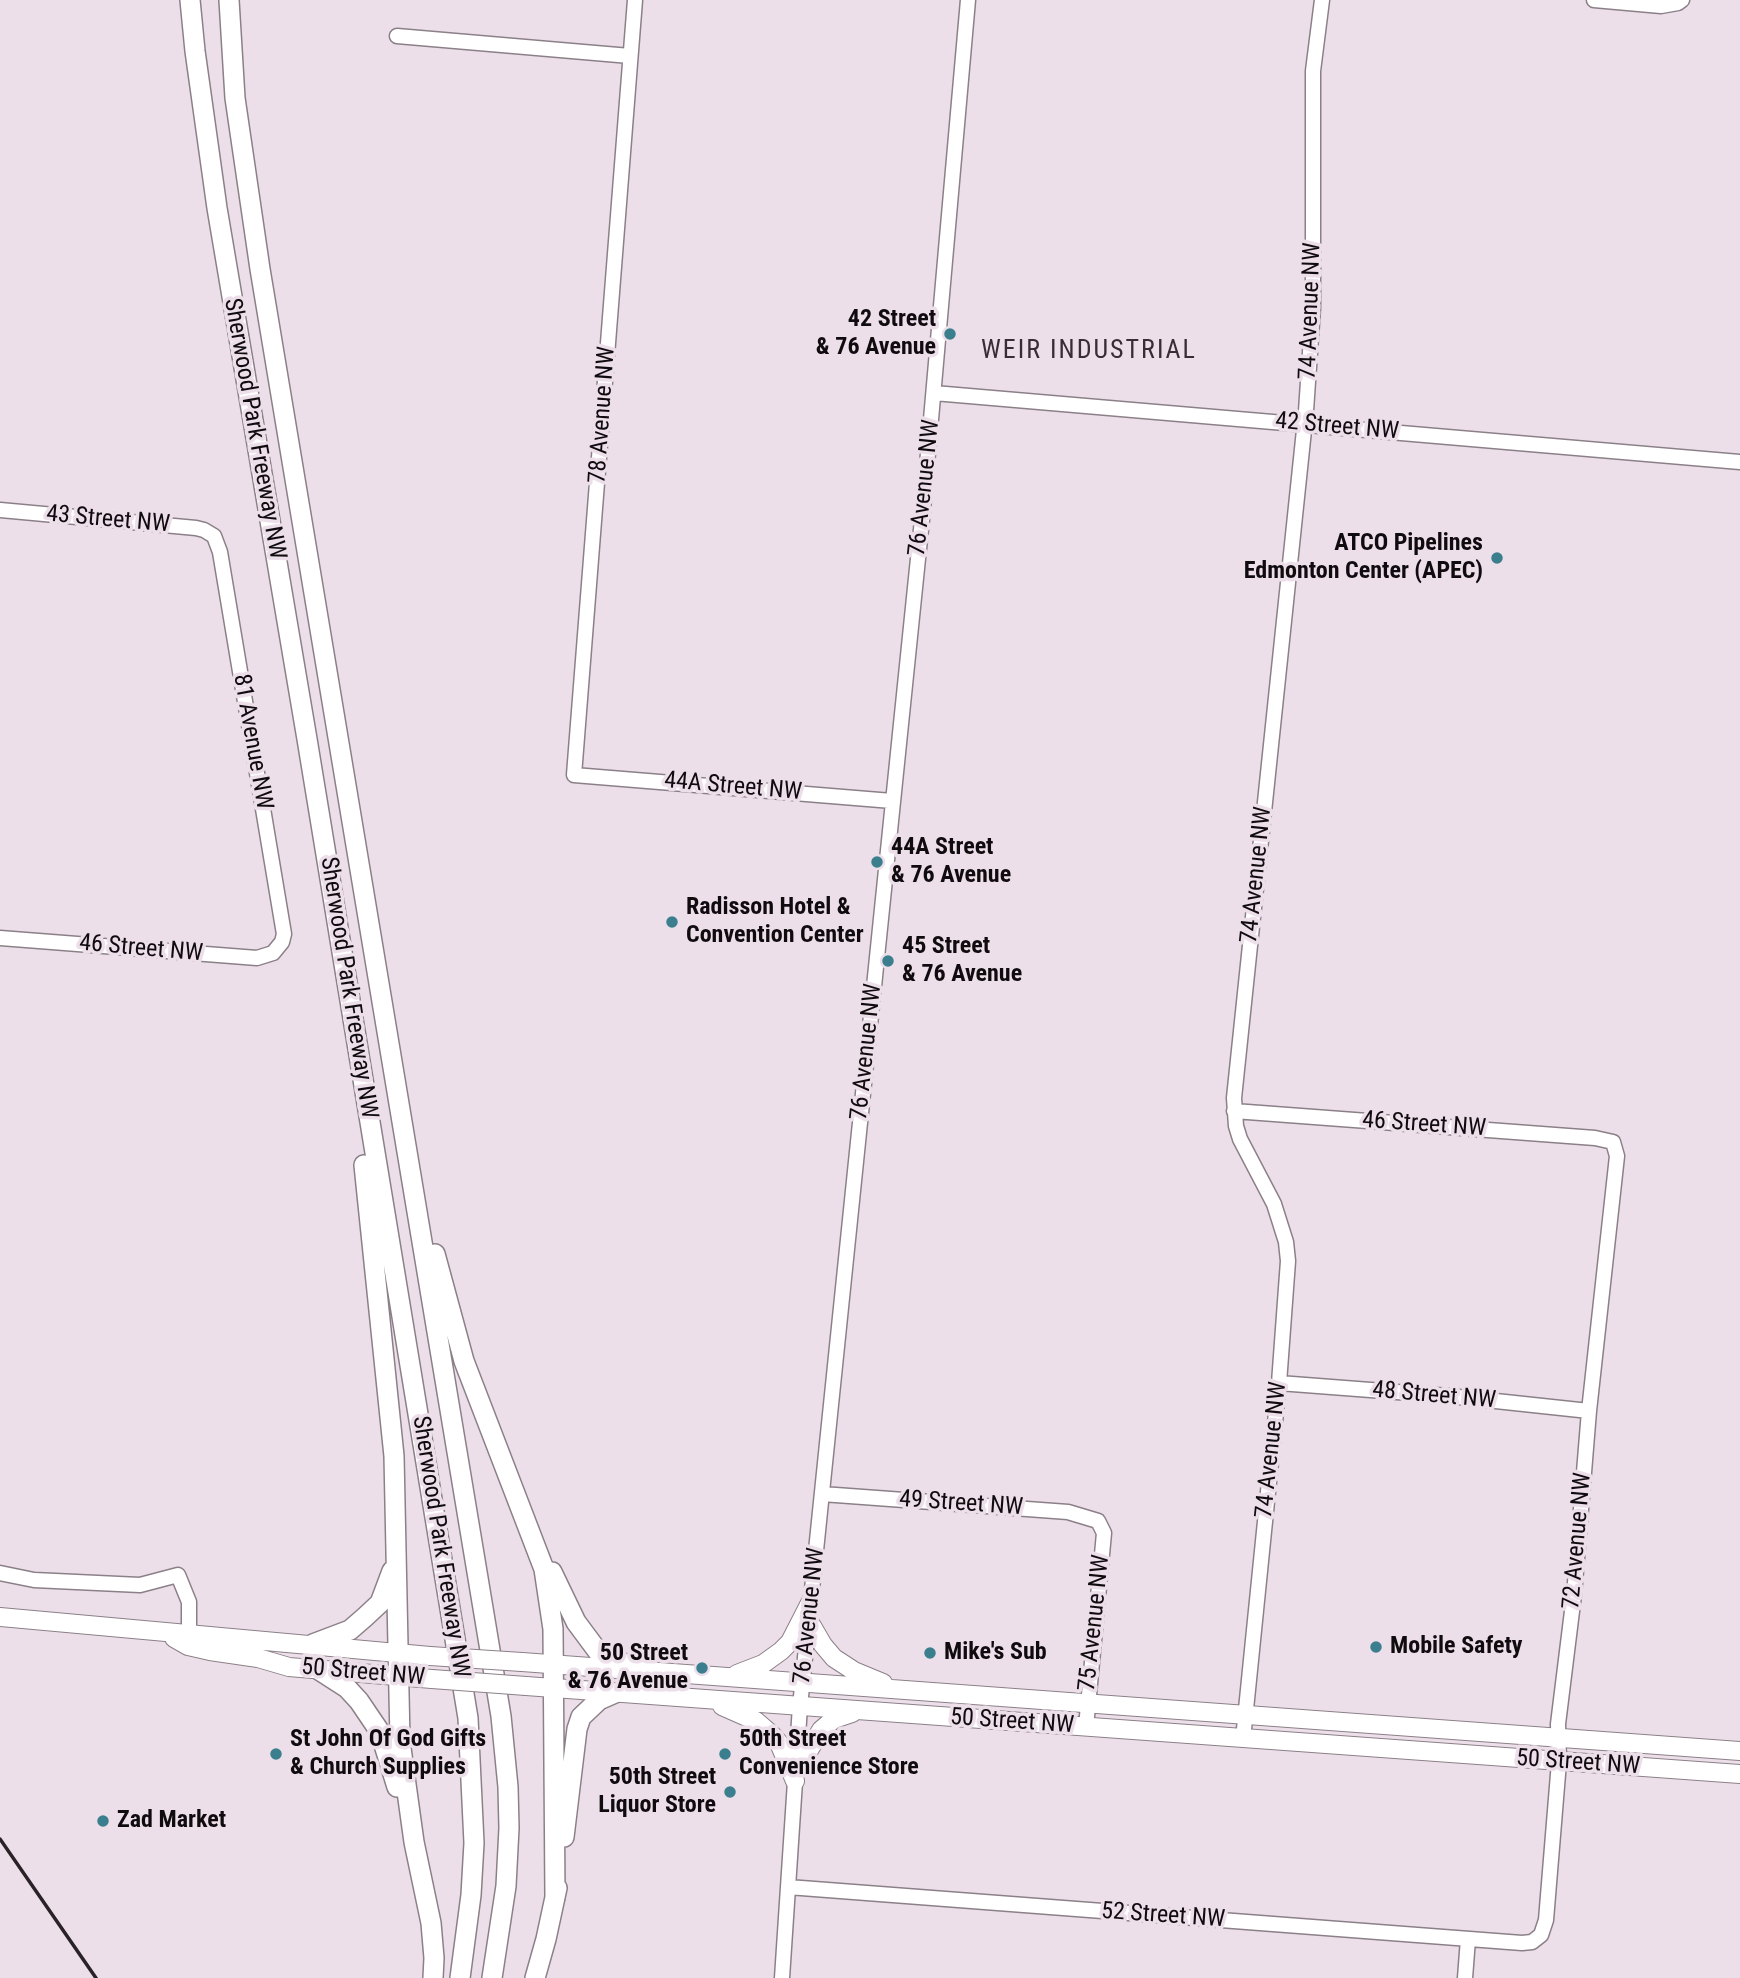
<!DOCTYPE html>
<html>
<head>
<meta charset="utf-8">
<style>
	body { margin:0 }
	canvas { display:block; background:#eddfe9 }
</style>
</head>
<body>
<canvas width="1740" height="1978"></canvas>
<script>
const ctx = document.querySelector('canvas').getContext('2d');
ctx.lineJoin = 'round';
function shape(rows) {
  const path = new Path2D();
  for (const r of rows) {
    path.moveTo(r[0], r[1]);
    for (let i = 2; i < r.length; i += 2) path.lineTo(r[i], r[i + 1]);
  }
  return path;
}
function trace(path, color, width, dash) {
  ctx.strokeStyle = color;
  ctx.lineWidth = width;
  ctx.lineCap = dash ? 'butt' : 'round';
  ctx.setLineDash(dash || []);
  ctx.stroke(path);
}
function label(font, color, halo, rows, align = 'center') {
  ctx.font = font + ' "Roboto Condensed",sans-serif';
  ctx.lineWidth = 7;
  ctx.setLineDash([]);
  ctx.textBaseline = 'middle';
  ctx.strokeStyle = halo;
  ctx.fillStyle = color;
  for (const [text, x, y, turn = 0] of rows) {
    ctx.save();
    ctx.translate(x, y);
    ctx.rotate((+turn || 0) * Math.PI / 180);
    ctx.textAlign = isNaN(turn) ? turn : align;
    if (halo) ctx.strokeText(text, 0, 0);
    ctx.fillText(text, 0, 0);
    ctx.restore();
  }
}
const minor = shape([
	[635,0,574,775,892,801],
	[1594,0,1661,6,1678,3,1682,0],
	[397,36,630,56],
	[934,393,1740,462],
	[0,510,196,528,204,530,214,536,220,552,284,934,282,942,273,953,257,958,0,938],
	[1279,1383,1449,1396,1589,1411],
	[822,1494,1068,1512,1098,1521,1104,1533,1086,1727],
	[0,1573,34,1580,140,1585,178,1575,189,1602,189,1643],
	[1243,1739,1279,1383,1288,1261,1286,1242,1274,1204,1240,1139,1236,1126,1234,1098,1306,411,1313,308,1313,71,1322,0],
	[788,1887,1522,1943,1532,1942,1541,1935,1546,1920,1559,1762,1558,1724,1574,1595,1589,1411,1617,1156,1613,1142,1595,1138,1234,1111],
	[782,1978,800,1706,923,510,968,0],
	[1465,1978,1468,1939]
]);
const major = shape([
	[0,1617,430,1656],
	[809,1621,823,1645,834,1658,854,1671,883,1683],
	[174,1638,188,1646,210,1651,258,1658,289,1667,432,1679],
	[522,1662,1740,1751],
	[737,1674,763,1664,781,1651,790,1642,811,1601],
	[526,1686,1740,1774],
	[722,1706,756,1721,771,1734,779,1743,795,1781],
	[795,1774,821,1730,834,1719,852,1713]
]);
const highway = shape([
	[190,0,195,51,217,208,307,739,468,1718,474,1843,471,1895,460,1978],
	[229,0,235,98,260,269,501,1716,508,1787,509,1828,506,1886,492,1978],
	[364,1165,394,1456,400,1741,414,1842,431,1923,434,1958,433,1978],
	[435,1254,464,1361,544,1569,553,1629,555,1898],
	[552,1572,576,1622,599,1653,640,1670],
	[313,1644,350,1630,365,1617,380,1603,392,1571],
	[319,1670,347,1688,359,1701,380,1732,397,1787],
	[564,1837,577,1729,581,1717,599,1700,615,1693],
	[535,1978,546,1939,557,1888]
]);
trace(minor, '#8c8088', 17);
trace(major, '#8c8088', 20);
trace(highway, '#8c8088', 22);
trace(minor, '#fff', 14);
trace(major, '#fff', 18);
trace(highway, '#fff', 19);
trace(shape([
	[0,1839,96,1978]
]), '#292327', 3.5);
const majorBridge = shape([
	[430,1656,522,1662],
	[432,1679,526,1686]
]);
trace(majorBridge, '#8c8088', 20, []);
trace(majorBridge, '#fff', 18);
for (const [x, y, r, color] of [
	[950,334,7,"#3b7f8e"],
	[1497,558,7,"#3b7f8e"],
	[877,862,7,"#3b7f8e"],
	[672,922,7,"#3b7f8e"],
	[888,961,7,"#3b7f8e"],
	[1376,1647,7,"#3b7f8e"],
	[930,1653,7,"#3b7f8e"],
	[702,1668,7,"#3b7f8e"],
	[276,1754,7,"#3b7f8e"],
	[725,1754,7,"#3b7f8e"],
	[730,1792,7,"#3b7f8e"],
	[103,1821,7,"#3b7f8e"]
]) {
  const dot = new Path2D();
  dot.arc(x, y, r, 0, 2 * Math.PI);
  ctx.fillStyle = color;
  ctx.fill(dot);
  trace(dot, '#eddfe9', 2.5);
}
label('24px', '#100b0e', '#eddfe9', [
	["74 Avenue NW",1311,311,-88],
	["78 Avenue NW",603,415,-86],
	["42 Street NW",1337,427,5],
	["Sherwood Park Freeway NW",254,429,80],
	["76 Avenue NW",925,488,-84],
	["43 Street NW",108,520,5],
	["81 Avenue NW",252,742,80],
	["44A Street NW",733,787,5],
	["74 Avenue NW",1257,875,-84],
	["46 Street NW",141,949,5],
	["Sherwood Park Freeway NW",348,988,81],
	["76 Avenue NW",867,1052,-84],
	["46 Street NW",1424,1125,4],
	["48 Street NW",1434,1396,5],
	["74 Avenue NW",1272,1450,-84],
	["49 Street NW",961,1504,4],
	["72 Avenue NW",1578,1541,-85],
	["Sherwood Park Freeway NW",440,1547,81],
	["76 Avenue NW",810,1616,-84],
	["75 Avenue NW",1095,1623,-84],
	["50 Street NW",363,1673,5],
	["50 Street NW",1012,1722,4],
	["50 Street NW",1578,1763,4],
	["52 Street NW",1163,1916,4]
]);
label('bold 24px', '#100b0e', '#eddfe9', [
	["42 Street",936,320,"right"],
	["& 76 Avenue",936,348,"right"],
	["ATCO Pipelines",1483,544,"right"],
	["Edmonton Center (APEC)",1483,572,"right"],
	["44A Street",891,848],
	["& 76 Avenue",891,876],
	["Radisson Hotel &",686,908],
	["Convention Center",686,936],
	["45 Street",902,947],
	["& 76 Avenue",902,975],
	["Mobile Safety",1390,1647],
	["Mike's Sub",944,1653],
	["50 Street",688,1654,"right"],
	["& 76 Avenue",688,1682,"right"],
	["St John Of God Gifts",290,1740],
	["& Church Supplies",290,1768],
	["50th Street",739,1740],
	["Convenience Store",739,1768],
	["50th Street",716,1778,"right"],
	["Liquor Store",716,1806,"right"],
	["Zad Market",117,1821]
], 'left');
ctx.letterSpacing = '2px';
label('26px', '#382d35', '#eddfe9', [
	["WEIR INDUSTRIAL",1089,351]
]);
ctx.letterSpacing = '0px';
</script>
</body>
</html>
